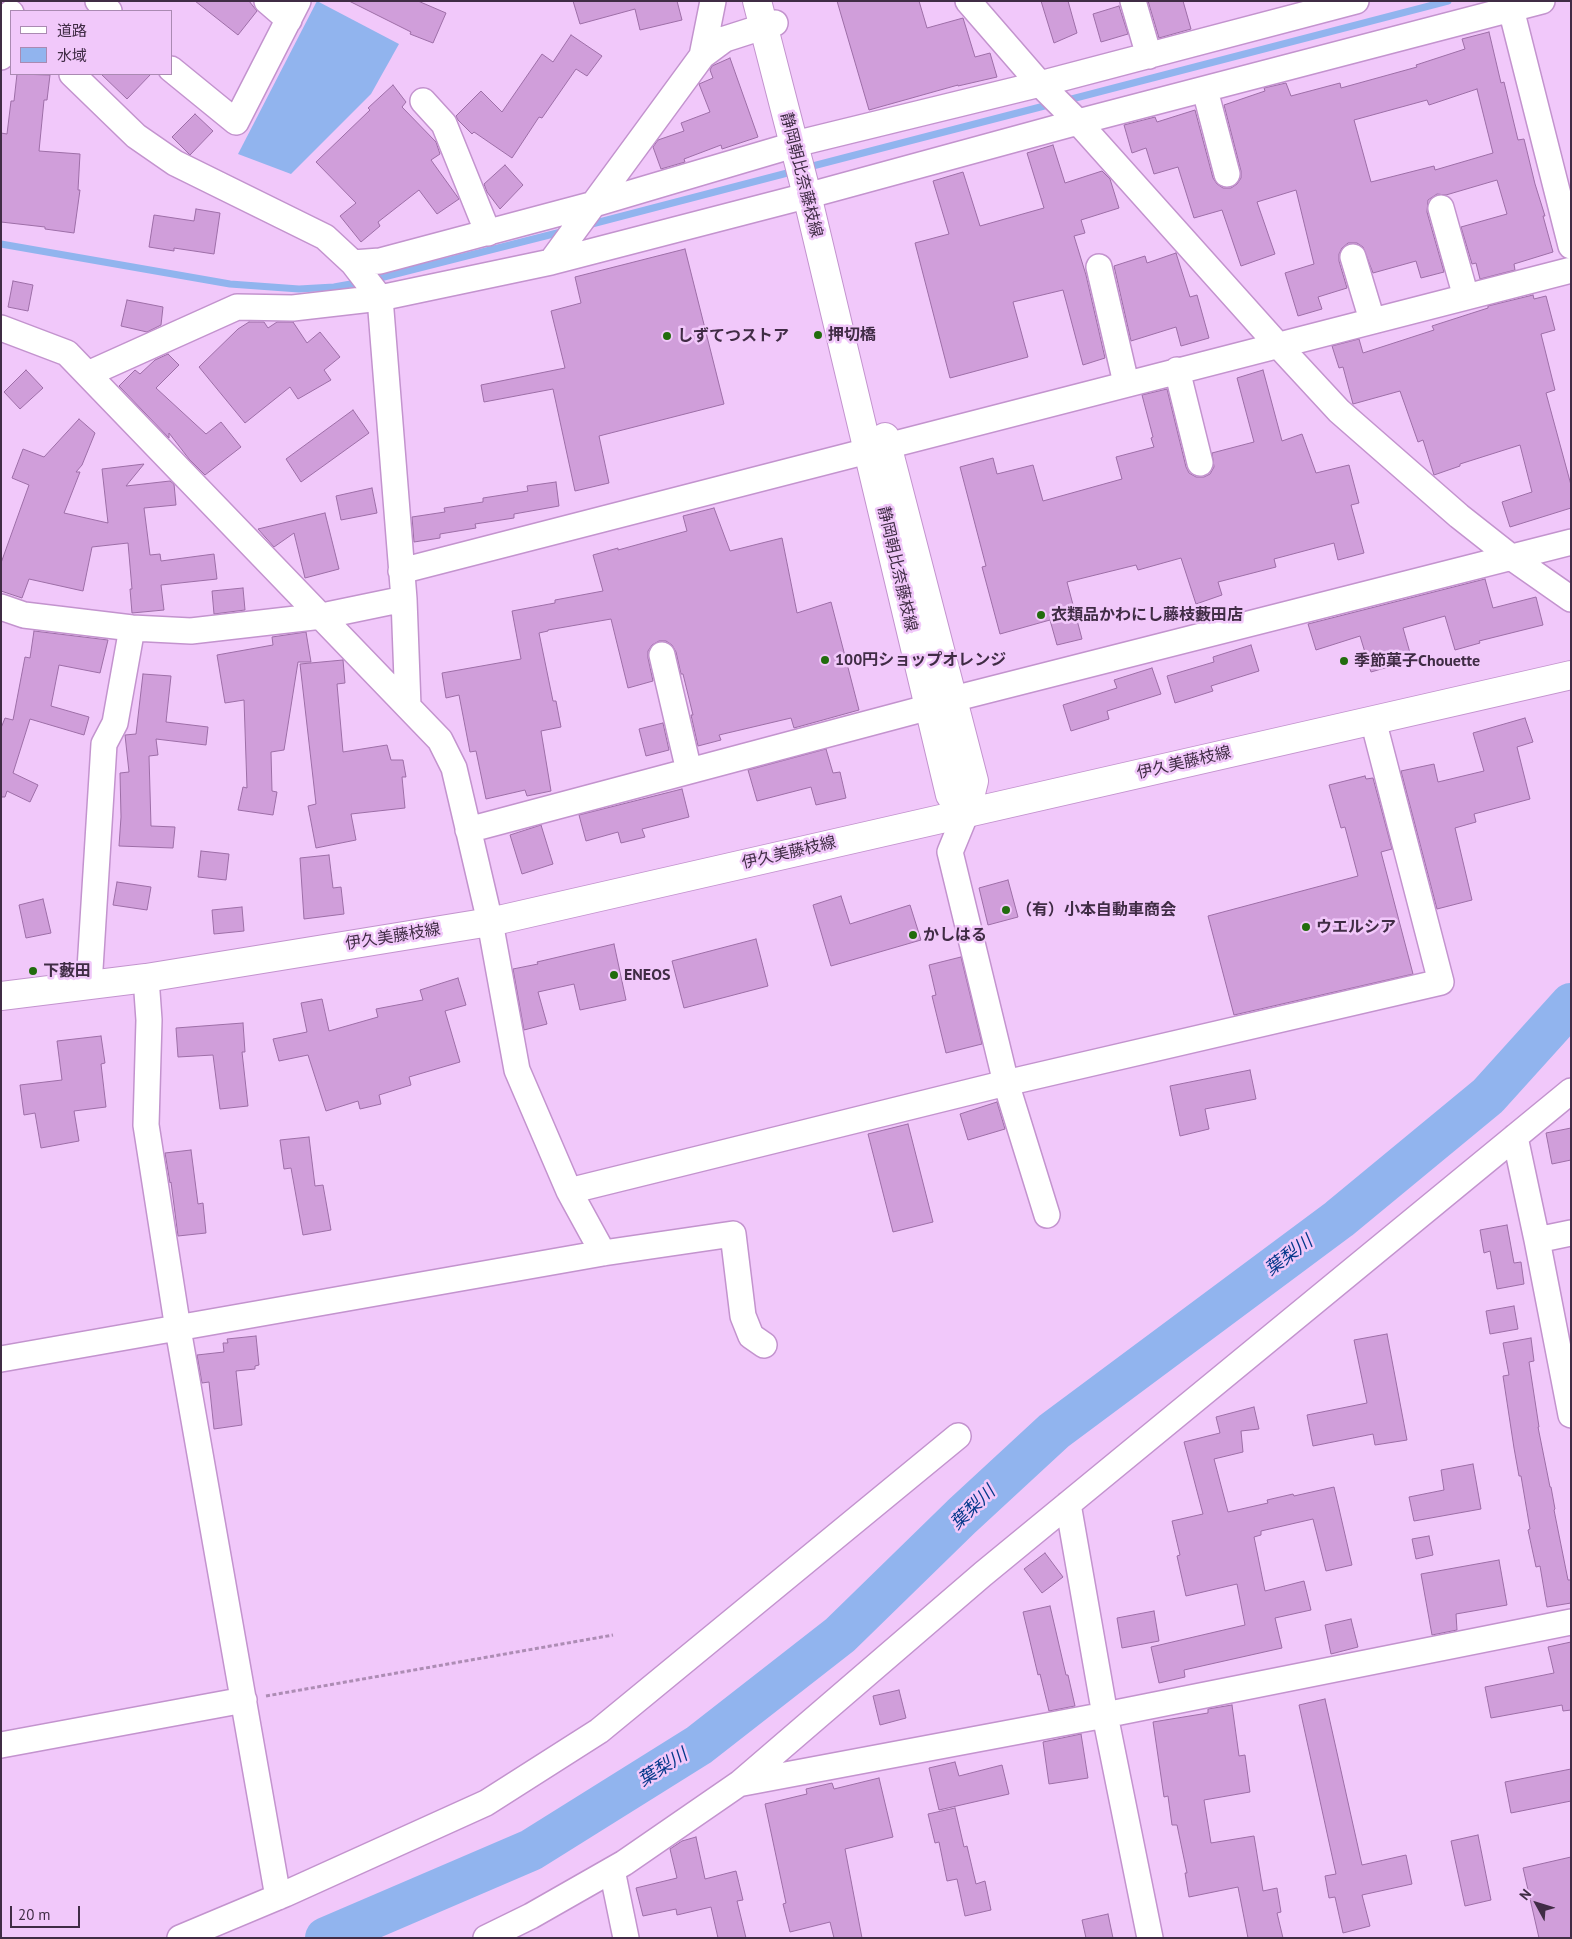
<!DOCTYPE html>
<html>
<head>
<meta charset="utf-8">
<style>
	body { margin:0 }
	#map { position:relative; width:1572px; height:1939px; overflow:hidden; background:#f1c8fa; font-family:"PT Sans","Noto Sans JP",sans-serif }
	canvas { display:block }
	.frame { position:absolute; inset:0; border:2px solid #402c45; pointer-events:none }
	.legend { position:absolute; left:10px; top:10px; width:162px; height:65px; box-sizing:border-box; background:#f1c8fa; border:1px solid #aa8ab2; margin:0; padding:6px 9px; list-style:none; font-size:15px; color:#402c45 }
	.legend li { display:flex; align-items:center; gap:10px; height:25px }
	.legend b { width:25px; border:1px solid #aa8ab2 }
	.north { position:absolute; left:1512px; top:1879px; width:50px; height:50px; -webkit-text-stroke:4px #f1c8fa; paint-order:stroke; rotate:309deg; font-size:14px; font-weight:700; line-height:20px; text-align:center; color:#402c45 }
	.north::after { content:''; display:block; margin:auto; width:18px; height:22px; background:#402c45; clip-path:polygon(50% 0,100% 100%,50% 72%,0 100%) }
	.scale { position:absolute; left:10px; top:1906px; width:70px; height:22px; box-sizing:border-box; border:2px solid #402c45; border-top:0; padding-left:6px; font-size:15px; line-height:18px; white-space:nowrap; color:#402c45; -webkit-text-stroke:4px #f1c8fa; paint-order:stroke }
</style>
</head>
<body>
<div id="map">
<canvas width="1572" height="1939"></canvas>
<div class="frame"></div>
<ul class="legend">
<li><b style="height:6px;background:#fff"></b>道路</li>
<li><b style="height:14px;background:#91b4ee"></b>水域</li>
</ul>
<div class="north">N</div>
<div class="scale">20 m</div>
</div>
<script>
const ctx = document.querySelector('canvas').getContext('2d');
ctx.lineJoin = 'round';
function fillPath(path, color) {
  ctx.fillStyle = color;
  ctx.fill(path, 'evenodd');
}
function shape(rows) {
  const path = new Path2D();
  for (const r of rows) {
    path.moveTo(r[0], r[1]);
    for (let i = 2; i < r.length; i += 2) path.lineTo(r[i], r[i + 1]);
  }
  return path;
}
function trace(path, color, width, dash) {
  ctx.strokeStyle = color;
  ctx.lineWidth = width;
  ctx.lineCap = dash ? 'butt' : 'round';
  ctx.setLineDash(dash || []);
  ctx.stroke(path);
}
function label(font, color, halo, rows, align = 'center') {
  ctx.font = font + ' "PT Sans","Noto Sans JP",sans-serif';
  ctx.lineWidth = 5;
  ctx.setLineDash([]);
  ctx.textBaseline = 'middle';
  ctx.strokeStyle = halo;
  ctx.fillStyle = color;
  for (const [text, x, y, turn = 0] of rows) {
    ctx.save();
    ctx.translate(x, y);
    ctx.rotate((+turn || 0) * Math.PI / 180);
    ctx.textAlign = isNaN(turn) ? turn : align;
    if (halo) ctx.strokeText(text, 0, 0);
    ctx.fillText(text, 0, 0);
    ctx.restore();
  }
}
fillPath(shape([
	[317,1,399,44,371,94,291,174,238,154]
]), '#91b4ee');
trace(shape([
	[1064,101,1448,1],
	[805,168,1052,104],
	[588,225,795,171],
	[1,244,230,284,299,289,334,287,362,282],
	[372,280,565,231]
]), '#91b4ee', 7);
trace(shape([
	[326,1938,531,1850,699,1745,840,1635,962,1516,1054,1431,1339,1219,1488,1096,1571,1004]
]), '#91b4ee', 42);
const building = shape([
	[195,1,249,1,257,11,238,35,195,1],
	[349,1,418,1,446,13,433,43,410,34,411,32,349,1],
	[573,1,677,1,682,20,640,30,635,9,580,24,573,1],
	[837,1,919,1,927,28,963,18,975,57,990,53,997,77,958,86,958,85,869,110,837,1],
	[1041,1,1068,1,1077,33,1054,43,1041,1],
	[1148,1,1183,1,1191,29,1159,38,1148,1],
	[1119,6,1128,34,1101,42,1093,14,1119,6],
	[1489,32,1501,83,1504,82,1518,140,1524,139,1535,184,1545,216,1543,216,1553,252,1514,264,1515,270,1480,279,1476,263,1472,264,1461,227,1507,214,1497,180,1446,195,1437,194,1428,200,1427,212,1444,272,1421,278,1416,261,1373,273,1363,247,1357,243,1348,243,1342,248,1339,254,1339,261,1347,288,1318,297,1322,309,1298,316,1285,273,1314,264,1296,190,1257,202,1275,254,1241,266,1222,210,1194,218,1178,167,1154,174,1146,148,1132,153,1124,125,1155,117,1157,122,1195,110,1213,178,1217,184,1223,188,1231,188,1237,184,1241,178,1241,171,1224,105,1265,91,1264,88,1286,83,1291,96,1340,83,1341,88,1417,67,1416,65,1465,49,1462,39,1489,32],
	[1477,89,1493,153,1435,170,1434,166,1371,182,1354,120,1427,100,1429,105,1477,89],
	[571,35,602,56,587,76,576,69,542,118,539,117,512,158,474,132,472,134,458,120,456,116,481,91,502,112,542,54,553,62,571,35],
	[730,58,758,137,722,149,721,145,684,159,685,162,661,169,653,147,658,140,684,131,681,123,710,112,699,84,713,78,710,70,712,66,730,58],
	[17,74,50,75,47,100,44,100,39,151,80,154,78,190,80,190,74,233,45,229,45,227,1,222,1,133,7,134,11,101,14,101,17,74],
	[101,74,151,74,127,99,101,74],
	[393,85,406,102,402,107,436,142,440,154,431,160,459,199,437,214,419,190,378,222,380,226,361,242,340,216,356,203,316,162,370,110,368,108,393,85],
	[195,114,213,131,190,155,172,137,195,114],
	[1053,145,1065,183,1102,171,1110,179,1119,208,1081,220,1085,233,1074,236,1086,275,1105,358,1083,365,1063,290,1013,302,1028,357,950,378,915,243,949,234,933,181,963,172,980,226,1044,208,1027,153,1053,145],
	[505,165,523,185,500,209,487,192,484,184,505,165],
	[196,209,220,213,214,254,174,248,174,251,149,247,154,215,194,221,196,209],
	[685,249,724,404,599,436,609,483,575,491,553,389,484,402,481,385,565,368,551,311,581,303,575,277,685,249],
	[1176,253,1190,297,1197,295,1209,338,1181,346,1176,327,1131,341,1114,266,1145,256,1147,263,1176,253],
	[13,281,33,285,28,311,8,307,13,281],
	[1533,295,1534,299,1546,296,1555,330,1541,334,1555,390,1546,393,1571,485,1571,508,1510,527,1502,502,1532,492,1520,445,1460,464,1460,466,1434,475,1423,440,1418,442,1400,391,1353,404,1343,367,1339,368,1332,346,1359,339,1363,353,1434,330,1432,326,1488,308,1488,306,1533,295],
	[127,300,163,307,161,325,147,332,121,326,127,300],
	[249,322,264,322,268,328,277,322,293,322,307,343,320,332,340,357,324,370,331,380,298,399,290,387,245,423,199,367,238,329,249,322],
	[168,354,179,365,156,388,206,434,221,422,241,447,205,475,189,459,169,433,169,438,119,386,135,370,140,374,155,360,168,354],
	[26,370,43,388,20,409,4,392,26,370],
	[1263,370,1282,441,1302,434,1316,473,1349,465,1359,503,1351,505,1364,553,1338,560,1334,543,1274,559,1276,567,1218,582,1222,595,1196,604,1181,558,1138,570,1136,565,1067,582,1082,639,1057,645,1050,620,1000,634,982,567,986,566,960,467,993,458,997,474,1033,465,1043,501,1122,479,1116,457,1154,447,1151,438,1153,437,1142,395,1167,389,1186,467,1189,473,1196,477,1204,477,1210,474,1214,467,1212,453,1254,442,1237,378,1263,370],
	[353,410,369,433,301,482,286,459,353,410],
	[79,419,95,433,82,465,76,472,80,472,64,513,108,523,102,469,144,464,126,486,170,481,174,484,176,505,144,508,150,555,160,554,161,561,214,554,217,579,161,585,164,610,132,613,130,589,132,589,128,543,92,547,83,591,29,579,22,598,1,591,1,563,29,485,12,478,23,449,44,457,79,419],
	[556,482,559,506,514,514,514,518,475,524,476,528,440,534,440,538,414,542,412,517,445,512,444,508,483,502,483,498,528,491,527,486,556,482],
	[372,488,377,513,341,520,336,496,372,488],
	[714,508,730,551,782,538,797,613,831,602,859,710,794,728,791,718,719,735,721,740,698,746,691,715,693,715,683,674,681,674,676,652,672,645,666,641,659,641,652,645,648,651,648,658,653,681,628,688,611,619,548,630,548,631,539,633,553,701,556,701,561,727,541,731,551,791,527,796,525,790,486,799,476,751,470,752,459,695,446,698,442,673,521,659,512,611,555,603,555,600,603,591,593,555,618,548,618,550,687,531,683,516,714,508],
	[325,513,339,569,305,578,294,533,274,547,258,529,325,513],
	[1485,579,1493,608,1536,597,1543,625,1479,641,1480,643,1455,650,1445,616,1403,628,1412,660,1371,672,1360,636,1316,650,1308,624,1485,579],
	[243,588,245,610,214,614,212,591,243,588],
	[34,631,108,640,100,673,59,665,51,706,89,717,84,735,30,719,13,773,38,785,30,802,7,791,5,797,1,797,1,728,5,718,13,720,25,657,30,658,34,631],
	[306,632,311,662,298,662,284,750,271,752,272,791,277,792,273,815,238,810,243,787,247,788,244,700,225,703,217,655,273,645,272,637,306,632],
	[1251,645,1259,671,1211,686,1213,691,1175,703,1167,676,1214,662,1213,657,1251,645],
	[343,660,345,683,337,684,343,752,387,745,391,760,403,760,406,777,402,777,405,808,351,814,356,840,316,848,308,806,316,804,300,664,343,660],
	[1152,668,1161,694,1107,711,1109,719,1071,731,1063,705,1117,688,1114,680,1152,668],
	[143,674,171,676,166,722,208,727,206,745,156,739,158,755,149,756,151,826,175,827,173,848,119,846,121,817,120,773,129,772,125,735,136,734,143,674],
	[1525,718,1533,742,1517,747,1530,799,1474,814,1476,822,1455,828,1472,900,1437,909,1401,771,1434,764,1438,782,1484,771,1473,733,1525,718],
	[663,723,669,750,646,756,639,729,663,723],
	[826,749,833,773,840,772,846,798,816,805,811,787,757,801,748,770,826,749],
	[1365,776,1366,779,1373,778,1392,849,1381,852,1413,974,1234,1015,1208,916,1358,876,1345,827,1341,828,1329,785,1365,776],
	[682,789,689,817,642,829,645,837,621,843,618,832,586,841,579,815,682,789],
	[541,825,553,864,522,874,510,835,541,825],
	[201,851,229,854,226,880,198,877,201,851],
	[329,855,333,888,341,887,344,914,304,919,300,858,329,855],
	[1008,880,1018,917,988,925,979,888,1008,880],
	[117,882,151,887,147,910,113,905,117,882],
	[841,896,850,924,910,905,921,940,831,966,813,905,841,896],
	[43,899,51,933,26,938,19,905,43,899],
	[242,907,244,931,214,934,212,910,242,907],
	[756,939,768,986,684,1008,672,961,756,939],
	[614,944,626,1000,580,1010,574,984,538,992,547,1024,524,1030,513,969,538,964,537,962,614,944],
	[961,957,982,1044,946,1053,932,996,936,995,929,965,961,957],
	[458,978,466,1005,445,1011,460,1062,409,1077,411,1085,379,1095,381,1104,360,1109,358,1101,326,1111,308,1055,279,1061,273,1039,307,1032,301,1003,322,999,329,1031,378,1017,376,1009,423,1000,420,990,458,978],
	[243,1023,245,1052,242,1052,248,1106,220,1109,213,1055,178,1057,176,1028,243,1023],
	[101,1036,105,1063,101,1064,106,1107,74,1111,79,1141,41,1148,35,1113,24,1115,20,1085,62,1080,57,1041,101,1036],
	[1250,1070,1256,1099,1205,1109,1209,1129,1180,1136,1170,1086,1250,1070],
	[997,1102,1005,1129,968,1140,960,1114,997,1102],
	[908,1124,933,1222,893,1232,868,1134,908,1124],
	[1571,1128,1571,1160,1552,1164,1546,1133,1571,1128],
	[309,1137,315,1186,323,1185,331,1230,303,1235,291,1168,284,1169,280,1140,309,1137],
	[191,1150,198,1204,203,1203,206,1233,178,1236,171,1182,170,1183,165,1153,191,1150],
	[1507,1225,1514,1263,1521,1262,1524,1284,1497,1289,1490,1251,1484,1253,1480,1230,1507,1225],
	[1514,1306,1518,1329,1490,1334,1486,1311,1514,1306],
	[1387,1334,1407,1440,1375,1445,1373,1434,1313,1446,1307,1415,1367,1403,1354,1340,1387,1334],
	[256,1336,259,1365,255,1366,255,1369,236,1371,242,1425,214,1429,209,1382,202,1383,197,1355,224,1352,223,1343,228,1343,227,1339,256,1336],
	[1531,1338,1534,1361,1529,1362,1539,1427,1538,1427,1550,1487,1551,1487,1555,1509,1554,1510,1568,1580,1571,1580,1571,1603,1547,1607,1540,1566,1536,1567,1528,1530,1530,1529,1521,1476,1519,1476,1514,1448,1503,1376,1509,1375,1503,1343,1531,1338],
	[1254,1407,1259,1429,1241,1431,1243,1452,1214,1459,1228,1512,1268,1503,1267,1500,1293,1494,1294,1496,1334,1487,1352,1565,1326,1571,1313,1519,1261,1531,1261,1535,1254,1537,1265,1591,1304,1581,1311,1610,1275,1618,1282,1648,1184,1670,1185,1677,1159,1683,1151,1647,1245,1625,1237,1584,1186,1596,1177,1556,1180,1555,1172,1521,1203,1514,1184,1442,1220,1433,1216,1417,1254,1407],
	[1473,1464,1481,1509,1414,1521,1409,1497,1444,1490,1441,1470,1473,1464],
	[1429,1536,1433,1555,1416,1559,1412,1539,1429,1536],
	[1045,1553,1063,1577,1042,1593,1024,1569,1045,1553],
	[1499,1560,1507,1605,1456,1614,1457,1630,1432,1635,1421,1574,1499,1560],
	[1050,1606,1066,1675,1068,1675,1075,1706,1049,1711,1040,1674,1038,1675,1023,1612,1050,1606],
	[1154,1611,1159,1641,1122,1648,1117,1618,1154,1611],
	[1351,1619,1358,1647,1331,1654,1325,1625,1351,1619],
	[1571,1642,1571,1710,1563,1711,1562,1705,1491,1718,1485,1687,1554,1673,1548,1647,1571,1642],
	[899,1690,906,1718,880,1725,873,1696,899,1690],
	[1325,1699,1362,1865,1406,1855,1412,1884,1362,1895,1370,1926,1343,1933,1335,1897,1329,1898,1325,1876,1336,1874,1299,1705,1325,1699],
	[1232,1705,1239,1756,1245,1755,1250,1792,1204,1800,1211,1843,1254,1836,1263,1891,1277,1888,1281,1912,1277,1913,1283,1938,1248,1938,1238,1887,1189,1897,1185,1873,1187,1873,1177,1825,1172,1825,1168,1796,1164,1797,1153,1722,1208,1713,1208,1709,1232,1705],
	[1081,1734,1088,1778,1049,1784,1043,1742,1081,1734],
	[955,1762,959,1776,1002,1765,1009,1794,939,1810,929,1768,955,1762],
	[1571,1769,1571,1801,1511,1813,1505,1782,1571,1769],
	[879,1778,893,1837,845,1849,862,1938,834,1938,830,1922,790,1932,783,1904,786,1903,765,1804,807,1794,806,1789,832,1783,834,1789,879,1778],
	[955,1808,964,1847,967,1846,976,1884,985,1881,991,1910,965,1916,957,1879,947,1881,939,1842,935,1843,928,1814,955,1808],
	[1478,1835,1491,1900,1465,1906,1451,1841,1478,1835],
	[696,1837,705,1879,736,1871,743,1900,737,1901,746,1938,718,1938,711,1907,677,1915,676,1909,643,1916,636,1888,677,1878,670,1849,682,1841,696,1837],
	[1571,1857,1571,1938,1539,1938,1523,1868,1571,1857],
	[1108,1914,1113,1938,1086,1938,1082,1920,1108,1914]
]);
fillPath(building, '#d09eda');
trace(building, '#9d6ea7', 1);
const street = shape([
	[98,1,109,11],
	[267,1,289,20],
	[968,1,1040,84,1078,122,1277,344,1339,411,1459,516,1511,557,1571,599],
	[1133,1,1149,56],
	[1509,1,1571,246],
	[702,56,725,39,775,23],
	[1,57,11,13],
	[171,69,236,122,298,1],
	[72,74,136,136,175,163,325,237,353,263,380,298,404,599,408,706],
	[1205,90,1227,174],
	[423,101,444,124,488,233],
	[1441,208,1466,297],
	[1353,257,1372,320],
	[551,262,702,56,713,1],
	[353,263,380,261,594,204,807,141,1040,84,1356,1],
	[1099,267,1126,383],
	[1,328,67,353,440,740,454,768,490,922,517,1070,569,1191,603,1253],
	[1177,370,1200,463],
	[88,374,237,307,293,308,380,298,551,262,821,192,1078,122,1542,1],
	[401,571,1571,270],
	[1,607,24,615,132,628,191,631,322,616,404,599],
	[662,655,689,771],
	[953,699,1571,542],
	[966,813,950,852,1006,1083,1047,1215],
	[468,830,930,707],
	[146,978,149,1020,146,1125,178,1329,278,1897],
	[89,985,104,744,115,723,132,628],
	[1515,1137,1537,1240,1571,1415],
	[569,1191,1006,1083,1441,982,1373,720],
	[1537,1240,1571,1233],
	[1,1359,603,1253,733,1234,743,1316,751,1336,764,1345],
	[1068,1504,1105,1715,1150,1938],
	[1,1745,244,1700],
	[743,1783,1105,1715,1571,1622],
	[612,1870,626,1938],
	[180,1938,285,1894,486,1803,599,1731,958,1436],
	[486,1938,531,1916,624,1863,740,1783,983,1574,1571,1091]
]);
const secondary = shape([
	[757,1,807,195,950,795,966,813],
	[885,437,974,781,966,813],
	[1,996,146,978,490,922,1571,675]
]);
trace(street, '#c393ce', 28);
trace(secondary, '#c393ce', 30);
trace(shape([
	[266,1696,613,1635]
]), '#ad8cb4', 3, [4, 2.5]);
trace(street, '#fff', 25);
trace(secondary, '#fff', 28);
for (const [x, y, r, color] of [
	[818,335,5,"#216c0d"],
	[667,336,5,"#216c0d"],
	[1041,615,5,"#216c0d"],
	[825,660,5,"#216c0d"],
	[1344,661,5,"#216c0d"],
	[1006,910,5,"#216c0d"],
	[1306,927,5,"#216c0d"],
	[913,935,5,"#216c0d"],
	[33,971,5,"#216c0d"],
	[614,975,5,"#216c0d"]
]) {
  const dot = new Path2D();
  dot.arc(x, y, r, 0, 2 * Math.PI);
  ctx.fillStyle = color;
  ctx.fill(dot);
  trace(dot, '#f1c8fa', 2);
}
label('16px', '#402c45', '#f1c8fa', [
	["静岡朝比奈藤枝線",801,175,76],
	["静岡朝比奈藤枝線",897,569,77],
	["伊久美藤枝線",1184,763,-13],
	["伊久美藤枝線",789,853,-13],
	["伊久美藤枝線",393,937,-9]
]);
label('bold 16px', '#402c45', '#f1c8fa', [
	["押切橋",828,335],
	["しずてつストア",677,336],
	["衣類品かわにし藤枝藪田店",1051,615],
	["100円ショップオレンジ",835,660],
	["季節菓子Chouette",1354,661],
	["（有）小本自動車商会",1016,910],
	["ウエルシア",1316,927],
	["かしはる",923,935],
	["下藪田",43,971],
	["ENEOS",624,975]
], 'left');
label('italic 18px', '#04388a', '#f1c8fa', [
	["葉梨川",1289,1256,-37],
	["葉梨川",973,1508,-44],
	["葉梨川",663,1768,-32]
]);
</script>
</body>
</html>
